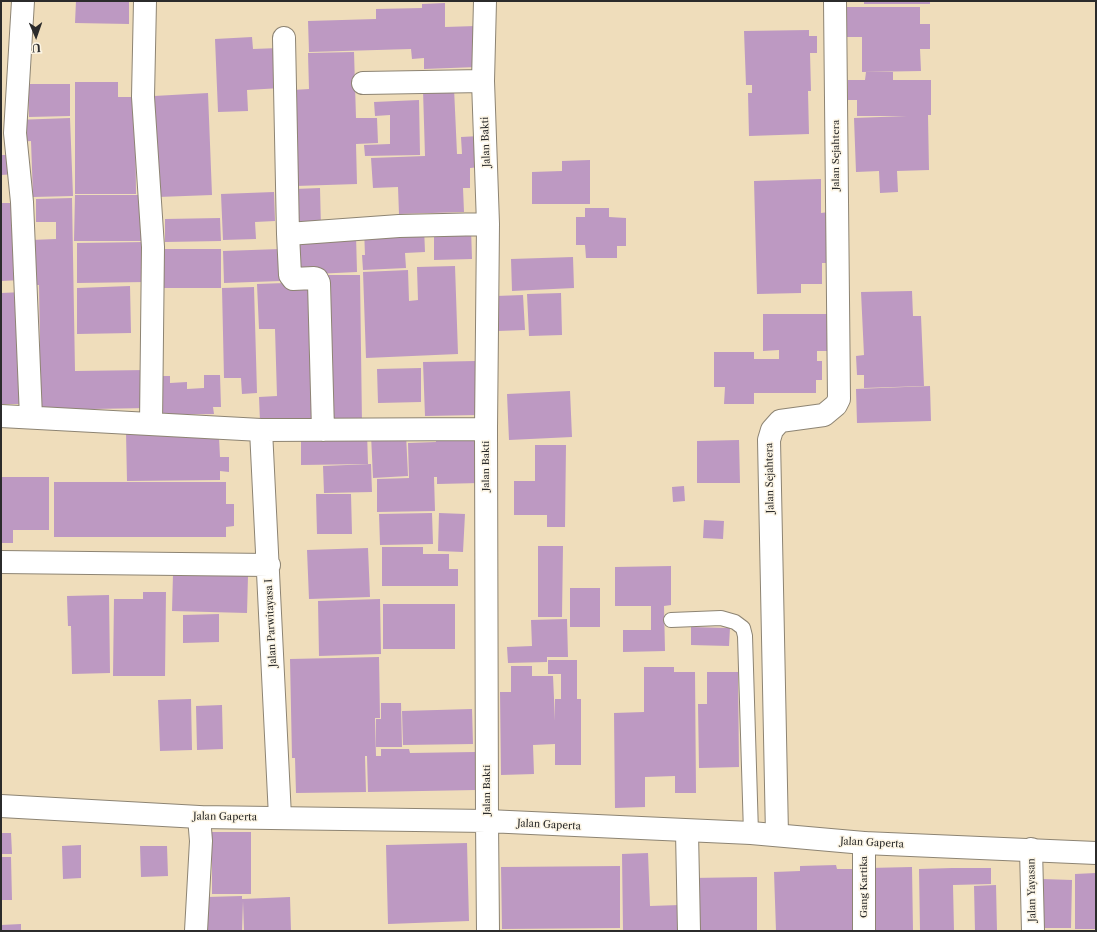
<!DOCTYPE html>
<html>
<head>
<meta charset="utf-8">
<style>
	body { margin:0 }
	#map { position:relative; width:1097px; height:932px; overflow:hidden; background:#efddbb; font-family:"Libre Caslon Text",serif }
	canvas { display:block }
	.frame { position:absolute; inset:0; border:2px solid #2b2b2b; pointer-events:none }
	.north { position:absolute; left:16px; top:16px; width:40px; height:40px; -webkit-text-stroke:3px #fcf5e5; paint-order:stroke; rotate:178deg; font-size:11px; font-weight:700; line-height:16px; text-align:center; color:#2b2b2b }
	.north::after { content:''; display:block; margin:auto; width:14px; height:18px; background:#2b2b2b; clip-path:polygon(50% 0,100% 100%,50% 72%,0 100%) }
</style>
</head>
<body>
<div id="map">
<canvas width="1097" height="932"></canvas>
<div class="frame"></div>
<div class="north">U</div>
</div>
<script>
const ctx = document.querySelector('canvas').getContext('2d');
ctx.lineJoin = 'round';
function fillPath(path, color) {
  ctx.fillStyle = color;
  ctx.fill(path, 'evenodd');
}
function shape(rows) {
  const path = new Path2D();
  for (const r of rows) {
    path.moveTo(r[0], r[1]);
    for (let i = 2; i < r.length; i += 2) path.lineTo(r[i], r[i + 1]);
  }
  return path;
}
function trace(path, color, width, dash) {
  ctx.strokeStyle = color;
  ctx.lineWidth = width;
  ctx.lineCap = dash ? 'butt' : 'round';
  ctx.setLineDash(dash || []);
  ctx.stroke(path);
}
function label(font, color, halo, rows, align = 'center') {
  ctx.font = font + ' "Libre Caslon Text",serif';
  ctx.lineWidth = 3;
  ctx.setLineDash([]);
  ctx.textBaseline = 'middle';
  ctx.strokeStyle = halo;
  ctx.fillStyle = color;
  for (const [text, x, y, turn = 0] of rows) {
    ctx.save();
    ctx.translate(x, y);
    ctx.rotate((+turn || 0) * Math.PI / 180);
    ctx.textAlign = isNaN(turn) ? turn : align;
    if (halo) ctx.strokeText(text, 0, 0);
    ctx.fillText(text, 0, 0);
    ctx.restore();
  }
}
fillPath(shape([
	[76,1,129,1,129,24,75,23],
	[864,1,930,1,930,4,864,4],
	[445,3,445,27,476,26,477,67,424,69,424,58,412,59,411,49,309,52,308,21,376,19,376,9,422,8,422,4],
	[845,7,920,7,920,24,930,24,930,49,920,49,921,71,862,72,862,37,846,37],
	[809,30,809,36,817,36,817,53,810,53,811,91,808,91,809,134,749,136,748,93,752,93,752,85,746,85,744,31],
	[252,37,253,49,279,48,281,88,247,90,248,111,218,112,215,39],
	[354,52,356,118,377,118,378,143,356,144,357,184,296,186,293,90,309,89,308,53],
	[866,72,893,72,893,80,931,80,931,115,928,115,929,170,897,171,898,192,880,193,879,171,856,172,854,118,907,116,857,116,857,100,848,100,848,80,865,80],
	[75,82,118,82,118,97,135,97,136,194,75,194],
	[28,84,70,84,70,116,29,117],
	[454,88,457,154,462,154,461,137,480,136,481,167,470,168,470,188,463,188,464,212,399,214,398,187,373,188,371,158,425,156,423,90],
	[208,93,212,195,158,197,154,96],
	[419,100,420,155,365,156,364,145,390,144,390,115,375,116,374,102],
	[70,118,73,196,33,197,31,141,17,142,16,120],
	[1,155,15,155,16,174,1,175],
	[590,160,590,204,532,204,532,172,562,171,562,161],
	[821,179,821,213,829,212,831,263,822,263,822,284,801,284,801,293,757,294,754,181],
	[320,188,321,229,295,230,294,189],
	[274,192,275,221,255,222,256,239,223,240,221,194],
	[75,195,144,195,144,241,74,241],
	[72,198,75,371,147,370,148,408,37,410,36,345,40,345,39,285,32,285,31,240,56,239,56,222,36,222,36,199],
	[1,203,21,203,22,280,1,281],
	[585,208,609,208,609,217,626,218,626,246,617,246,617,258,586,258,585,245,576,245,576,217,585,217],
	[220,218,221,241,165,242,165,219],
	[424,227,425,252,405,253,406,268,363,270,362,255,365,255,364,229],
	[471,228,472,259,434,260,434,229],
	[356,235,357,272,293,275,291,238],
	[146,242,146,282,77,283,77,243],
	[163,249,221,249,221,288,164,288],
	[280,249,281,281,224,283,223,251],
	[573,257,574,288,512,291,511,259],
	[455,266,458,354,366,358,363,272,408,270,409,301,418,300,417,267],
	[323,275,360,275,362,424,325,424],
	[313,282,320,420,260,422,259,397,277,396,275,329,259,329,257,284],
	[130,286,131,333,77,334,77,288],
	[254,287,257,393,242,394,241,378,224,378,222,288],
	[912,291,913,316,921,316,924,386,864,388,864,375,857,375,856,356,864,355,861,292],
	[24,292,26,404,1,404,1,293],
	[561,293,562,335,529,336,527,294],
	[523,295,525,330,498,331,496,296],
	[763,314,828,314,827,351,817,351,817,361,822,361,822,380,816,380,816,393,754,393,754,404,724,404,725,387,714,387,714,352,754,352,754,359,779,359,779,350,763,351],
	[476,361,477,415,425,416,423,362],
	[421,368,421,402,378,403,377,369],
	[204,375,220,375,221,407,213,407,214,414,153,415,152,376,170,376,170,383,187,382,187,389,204,388],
	[930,386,931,421,857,423,856,389],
	[570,391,572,437,509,440,507,394],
	[126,432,219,438,220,457,229,457,229,472,220,471,220,480,127,481],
	[367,432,368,464,301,465,301,433],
	[479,433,480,483,437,484,437,477,434,477,435,511,377,512,377,479,409,478,408,443,436,442,436,434],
	[406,434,408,476,373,478,371,435],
	[739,440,740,483,697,483,697,441],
	[535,445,566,445,565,527,547,527,547,515,514,515,514,481,535,481],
	[371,464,372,492,324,493,323,466],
	[1,477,49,477,49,530,13,530,13,543,1,543],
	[54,482,226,482,226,504,234,504,234,526,226,527,226,537,54,537],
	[684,486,685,501,673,502,672,487],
	[316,494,351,494,352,534,317,534],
	[432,513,433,544,380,545,379,514],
	[439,513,465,514,463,552,438,551],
	[704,520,724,521,723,539,703,538],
	[538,546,563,546,562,617,538,617],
	[382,547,423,547,423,554,449,554,449,569,458,569,458,586,382,586],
	[368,548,370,597,309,599,307,550],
	[671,566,671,605,664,606,665,651,623,652,623,630,651,630,651,606,615,606,615,567],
	[173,574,248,576,247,613,172,611],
	[570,588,600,588,600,627,570,627],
	[143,592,166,592,165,676,113,676,114,599,143,599],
	[109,595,110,673,72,674,71,626,68,626,67,596],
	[380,599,381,654,319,656,318,601],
	[383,604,455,604,455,649,383,649],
	[219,614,219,642,183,643,183,615],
	[567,619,568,657,547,657,547,662,508,663,507,647,532,646,531,620],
	[691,627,730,628,729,646,691,645],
	[379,657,380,718,375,718,376,756,381,756,381,749,409,749,410,753,475,752,476,790,368,792,367,756,365,756,366,792,296,793,295,758,292,758,290,659],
	[548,660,577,660,577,699,581,699,581,765,555,765,555,744,533,745,534,774,501,775,500,692,511,692,511,666,532,666,532,676,553,676,555,721,555,699,561,699,561,674,548,674],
	[644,667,674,667,674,672,695,672,696,793,675,793,675,776,645,777,645,807,615,808,614,713,644,712],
	[707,672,738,672,739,767,699,768,698,704,707,704],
	[191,699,192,750,160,751,158,700],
	[381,703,401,703,402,747,376,747,376,719,381,719],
	[222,705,223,749,197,750,196,706],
	[472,709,473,744,403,745,402,711],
	[212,832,251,832,251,894,212,894],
	[1,833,11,833,12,854,1,854],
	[467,843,469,921,388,924,386,845],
	[81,845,81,878,63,879,62,846],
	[140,846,167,846,168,876,141,877],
	[648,853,650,906,680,905,680,931,623,931,622,854],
	[1,857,11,857,12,900,1,900],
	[836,865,837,869,853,869,855,931,776,931,774,872,800,871,800,866],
	[620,866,620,928,502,929,501,867],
	[912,867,913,931,870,931,869,868],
	[952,868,991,868,991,884,953,885,954,931,920,931,919,869],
	[1096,873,1096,929,1075,929,1075,874],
	[757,877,757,931,691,931,691,878],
	[1042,879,1072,880,1071,928,1041,928],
	[996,885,997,931,975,931,974,886],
	[242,896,242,899,290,897,291,931,244,931,243,901,242,931,208,931,207,897],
	[21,924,21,931,1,931,1,925]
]), '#bd99c2');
const service = shape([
	[671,620,721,618,735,622,743,628,745,636,751,833]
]);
const minor = shape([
	[23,1,15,133,22,202,31,417],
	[145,1,143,97,153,247,151,423],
	[485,1,483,81,488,224,486,429,487,821],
	[284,38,288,234,290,275,293,279,314,278,317,279,319,283,323,430],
	[363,83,483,81],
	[288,234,399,226,488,224],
	[1,416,261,430,486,429],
	[261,430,280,817],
	[1,562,269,565],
	[687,832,689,931],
	[777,835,769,440,772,430,780,421,824,415,836,405,839,399,835,1],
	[864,843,864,931],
	[1031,849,1033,931],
	[196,931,201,841,199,817]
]);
const tertiary = shape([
	[1,806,199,817,487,821,751,833,864,843,1096,853],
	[487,821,488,931]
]);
trace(service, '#8d8473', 16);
trace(minor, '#8d8473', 24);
trace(tertiary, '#8d8473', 24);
trace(service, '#fff', 14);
trace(minor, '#fff', 22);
trace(tertiary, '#fff', 22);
label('10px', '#2b2b2b', '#fcf5e5', [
	["Jalan Bakti",486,142,-92],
	["Jalan Sejahtera",836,155,-90],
	["Jalan Bakti",486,466,-90],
	["Jalan Sejahtera",770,478,-91],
	["Jalan Parwitayasa I",271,623,-93],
	["Jalan Bakti",487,790,-90],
	["Jalan Gaperta",225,817,1],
	["Jalan Gaperta",549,825,3],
	["Jalan Gaperta",872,843,3],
	["Gang Kartika",864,887,-90],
	["Jalan Yayasan",1032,890,-91]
]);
</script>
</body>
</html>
